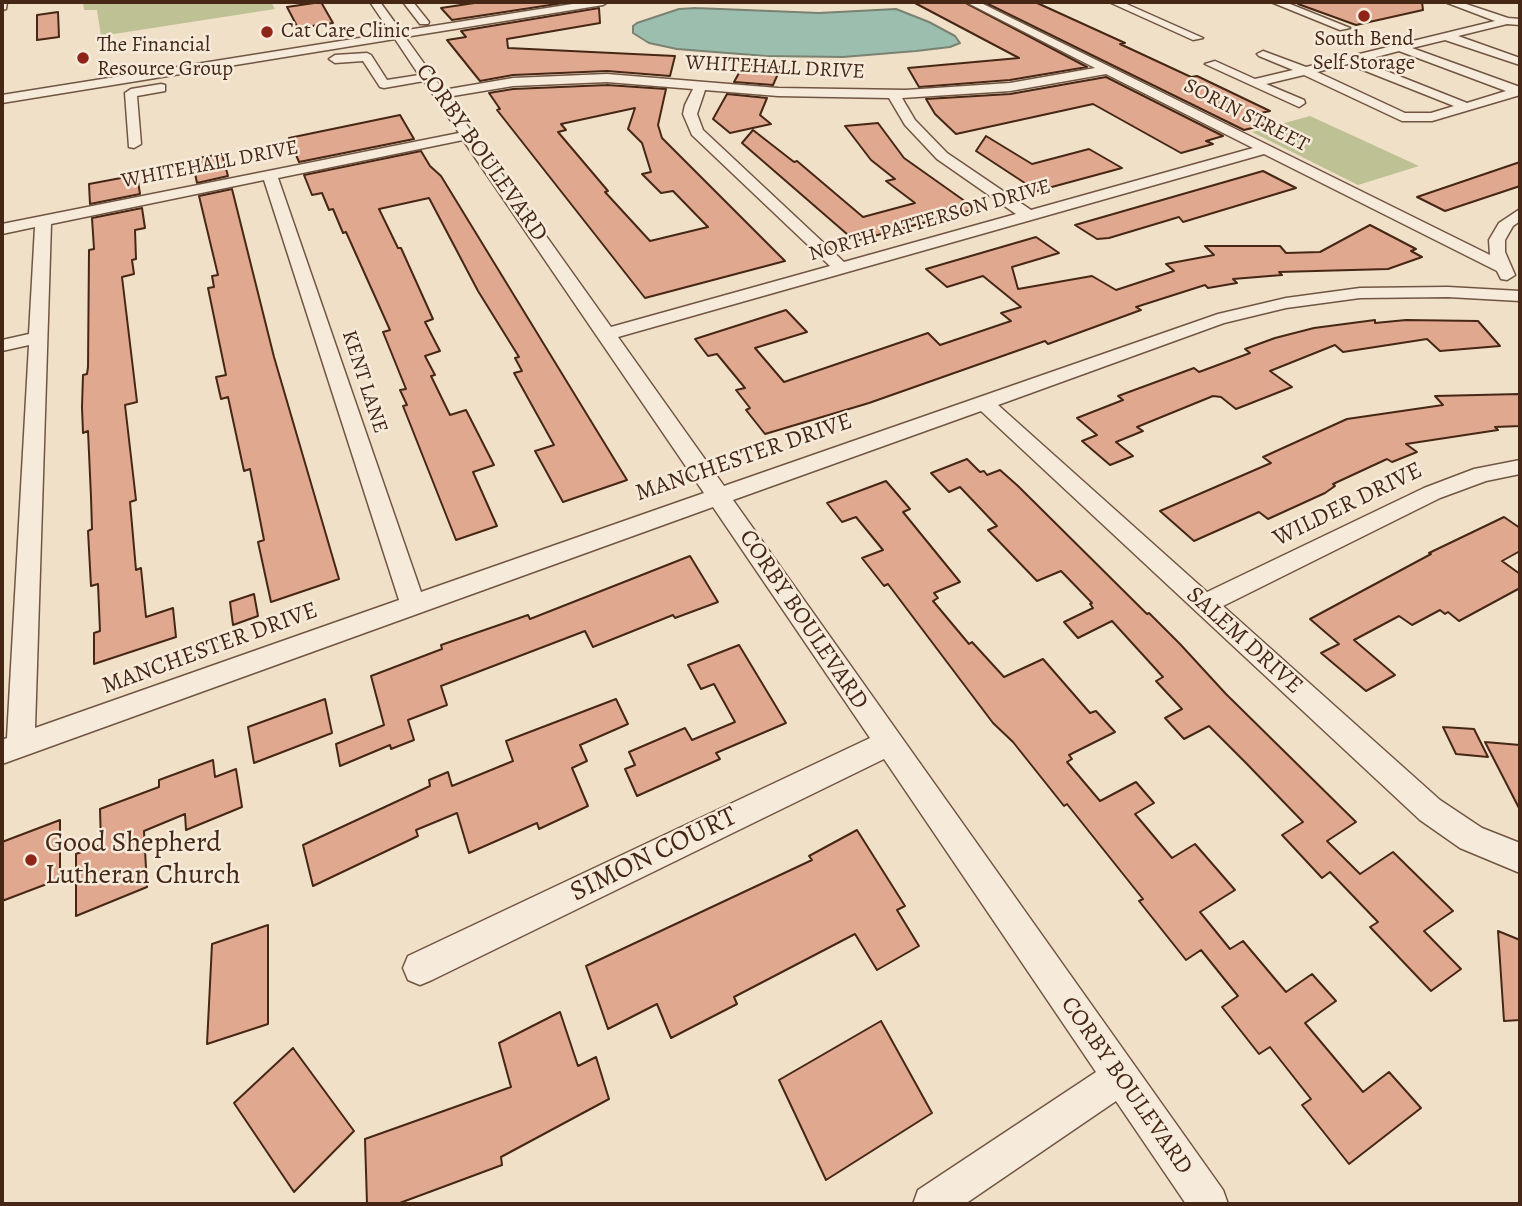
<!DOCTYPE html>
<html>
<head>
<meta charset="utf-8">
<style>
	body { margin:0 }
	#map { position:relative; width:1522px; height:1206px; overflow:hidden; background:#f1e0c8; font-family:Alegreya,serif }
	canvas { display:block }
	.frame { position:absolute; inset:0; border:4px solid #462715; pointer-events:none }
</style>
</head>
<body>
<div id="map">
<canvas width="1522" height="1206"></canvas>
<div class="frame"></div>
</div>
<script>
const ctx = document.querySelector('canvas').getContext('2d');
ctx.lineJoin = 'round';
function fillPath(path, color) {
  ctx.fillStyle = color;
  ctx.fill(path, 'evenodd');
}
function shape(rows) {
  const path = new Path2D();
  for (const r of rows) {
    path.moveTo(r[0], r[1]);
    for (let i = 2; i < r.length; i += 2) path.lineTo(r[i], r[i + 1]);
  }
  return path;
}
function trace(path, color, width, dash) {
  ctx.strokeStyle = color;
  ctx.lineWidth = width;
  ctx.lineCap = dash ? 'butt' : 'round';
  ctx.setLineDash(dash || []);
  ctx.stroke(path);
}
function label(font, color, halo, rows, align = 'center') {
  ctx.font = font + ' Alegreya,serif';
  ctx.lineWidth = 5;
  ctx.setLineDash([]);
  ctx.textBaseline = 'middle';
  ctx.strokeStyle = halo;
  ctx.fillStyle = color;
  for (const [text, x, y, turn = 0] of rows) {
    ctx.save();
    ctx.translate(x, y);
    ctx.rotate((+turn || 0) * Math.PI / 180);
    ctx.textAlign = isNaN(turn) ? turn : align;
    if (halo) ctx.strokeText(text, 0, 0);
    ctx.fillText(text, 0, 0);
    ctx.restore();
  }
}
fillPath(shape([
	[83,2,271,2,275,9,101,36,97,10,84,10],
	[1310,116,1419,166,1358,185,1252,132]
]), '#bdc194');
const water = shape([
	[696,8,819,13,896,9,929,22,955,36,960,43,950,47,916,51,843,57,766,56,677,49,649,43,633,33,633,26,637,23,679,9,696,8]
]);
fillPath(water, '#9cbeaf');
trace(water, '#7a8271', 2);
const building = shape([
	[321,2,333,23,298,28,287,7,321,2],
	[481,2,570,2,452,20,441,8,481,2],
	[913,2,964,2,1087,67,1010,80,919,87,908,68,1019,58,913,2],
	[984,2,1035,2,1125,43,1120,44,1191,77,1197,76,1270,111,1256,114,1273,123,1244,130,984,2],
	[1298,2,1422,2,1423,10,1356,25,1298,4,1298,2],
	[599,8,600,23,507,39,508,48,675,56,670,76,607,71,513,75,480,81,447,40,466,37,461,31,599,8],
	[58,12,59,37,37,40,37,15,58,12],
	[744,64,781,67,773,85,734,82,744,64],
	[1106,77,1223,136,1206,141,1213,144,1181,153,1093,104,956,134,935,114,926,99,1010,94,1106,77],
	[607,85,666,89,658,125,662,138,785,261,645,298,497,110,500,109,489,93,513,89,607,85],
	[635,108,628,129,642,143,651,172,642,174,661,193,673,191,708,227,650,241,605,192,608,191,558,132,566,130,561,124,635,108],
	[727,94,767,98,760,115,771,124,730,133,713,119,727,94],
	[400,115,414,139,299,162,289,138,400,115],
	[878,123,904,158,976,209,855,241,742,143,753,130,794,162,797,161,863,217,915,203,886,181,895,179,871,160,845,126,878,123],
	[986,136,1032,164,1089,149,1122,168,1037,191,976,151,986,136],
	[421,151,430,166,441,176,627,480,563,502,535,451,554,445,514,373,522,371,515,358,519,357,478,291,429,198,379,209,398,248,401,248,433,319,425,322,440,351,425,356,435,375,431,376,450,415,466,410,494,465,473,472,497,526,456,540,403,406,407,405,400,390,406,389,383,332,390,330,346,232,343,233,333,209,329,210,322,193,312,195,304,175,421,151],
	[222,154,228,176,197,183,192,159,222,154],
	[1520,162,1520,186,1445,211,1417,197,1520,162],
	[1263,171,1296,188,1183,222,1179,217,1109,238,1097,239,1075,225,1263,171],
	[137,175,140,194,90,204,89,184,137,175],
	[232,189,274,357,339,579,271,602,258,542,264,540,250,469,244,471,228,397,221,399,216,377,226,375,208,288,214,287,212,276,218,275,199,196,232,189],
	[142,208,145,228,135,230,136,259,132,260,134,274,122,277,137,402,125,405,136,500,130,502,136,570,141,568,146,617,173,608,176,637,94,664,94,633,100,631,98,584,91,586,88,531,92,529,91,497,88,431,83,433,82,407,83,375,87,374,88,367,89,250,94,249,92,218,142,208],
	[1370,225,1416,249,1411,251,1422,257,1388,269,1279,272,1282,275,1233,279,1237,283,1208,288,1205,285,1136,307,1141,310,1048,344,1045,341,869,403,765,434,746,410,750,408,736,390,745,388,717,354,708,356,695,339,786,310,807,332,755,348,784,382,928,333,940,345,1011,321,1001,313,1021,307,983,276,947,287,926,269,1036,237,1059,253,1012,267,1018,289,1092,276,1116,290,1174,271,1166,264,1214,255,1205,246,1280,246,1286,253,1320,252,1370,225],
	[1375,320,1375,323,1406,320,1478,321,1500,346,1440,351,1427,339,1343,352,1335,345,1270,371,1292,387,1236,409,1221,397,1213,396,1137,427,1143,431,1116,442,1133,456,1110,465,1082,441,1097,435,1077,418,1123,400,1118,396,1194,368,1199,372,1250,353,1245,349,1275,338,1314,328,1375,320],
	[1520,394,1520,426,1495,427,1498,430,1406,444,1417,452,1392,462,1387,459,1333,484,1335,486,1325,493,1268,519,1259,512,1194,541,1160,511,1271,463,1263,457,1347,419,1443,405,1435,396,1520,394],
	[967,459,980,472,984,471,987,475,1000,470,1018,486,1147,614,1149,613,1180,644,1226,694,1356,822,1327,841,1360,874,1393,852,1453,911,1424,931,1461,969,1431,991,1370,927,1378,922,1330,872,1322,878,1282,835,1303,822,1246,763,1209,726,1184,739,1165,718,1182,709,1156,681,1163,677,1112,621,1078,638,1064,622,1093,608,1090,604,1092,603,1061,571,1037,581,988,530,997,526,960,487,949,492,931,473,967,459],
	[886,481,910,509,903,512,960,582,934,593,938,598,933,601,969,644,972,642,1004,677,1043,659,1090,713,1096,711,1115,732,1069,755,1072,759,1067,762,1100,801,1136,782,1154,803,1135,814,1172,858,1195,844,1235,890,1200,912,1230,949,1243,941,1286,992,1312,974,1336,1001,1305,1023,1363,1092,1389,1072,1421,1108,1349,1164,1302,1105,1311,1099,1270,1047,1259,1054,1222,1007,1238,996,1201,950,1186,960,1139,901,1143,899,1067,804,1064,806,1013,742,993,723,888,584,884,586,862,558,883,550,856,517,842,522,827,503,886,481],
	[1504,517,1520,528,1520,551,1502,561,1520,574,1520,588,1459,621,1448,612,1445,614,1440,610,1412,625,1399,616,1354,640,1395,675,1366,691,1321,653,1339,644,1310,619,1431,554,1429,553,1504,517],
	[690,556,718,602,675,618,673,615,593,647,585,631,441,686,447,705,408,720,414,740,391,749,390,745,340,766,336,744,384,725,371,676,442,649,441,645,528,615,530,619,690,556],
	[254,594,258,616,233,625,230,602,254,594],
	[739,645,786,723,716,753,720,759,637,796,625,769,635,765,629,752,685,728,692,740,735,722,714,684,701,689,688,665,739,645],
	[325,699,332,733,254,763,248,727,325,699],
	[616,699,628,724,580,745,587,761,572,768,588,806,539,829,537,823,469,853,457,813,416,830,418,836,313,886,303,845,430,786,429,780,448,772,452,786,513,761,506,741,616,699],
	[1443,727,1474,729,1488,757,1456,754,1443,727],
	[1485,742,1520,745,1520,810,1485,742],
	[213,760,215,777,236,769,242,807,186,830,185,814,144,831,147,887,76,916,76,854,101,845,100,809,159,787,159,780,213,760],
	[60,820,60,879,2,901,2,842,60,820],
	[857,830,905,906,897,910,919,946,877,970,855,934,734,997,737,1004,671,1038,657,1004,608,1029,586,966,812,860,809,856,857,830],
	[268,925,268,1024,207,1044,212,944,268,925],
	[1498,931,1520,940,1520,1020,1504,1021,1498,931],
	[560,1012,578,1066,596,1057,609,1099,501,1157,502,1165,397,1204,367,1204,365,1139,511,1087,499,1043,560,1012],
	[881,1021,932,1113,826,1180,779,1080,881,1021],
	[293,1048,354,1131,294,1192,234,1103,293,1048]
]);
fillPath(building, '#e0a88f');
trace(building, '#462715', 2);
const minor = shape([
	[2,2,7,2,6,9,2,10,2,2],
	[370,2,380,2,401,31,585,2,608,2,603,5,405,37,443,90,513,78,607,74,778,88,906,90,1010,83,1095,68,966,2,979,2,1490,255,1489,240,1499,223,1520,209,1520,221,1513,226,1505,240,1505,252,1515,275,1507,280,1501,279,1497,271,1264,154,618,337,724,486,1218,314,1286,298,1360,288,1448,287,1520,291,1520,301,1448,297,1360,298,1286,308,1224,323,998,405,1207,592,1424,488,1474,469,1520,460,1520,474,1486,481,1440,498,1223,606,1440,800,1482,828,1520,843,1520,873,1460,848,1420,820,981,411,733,500,1223,1190,1228,1204,1186,1204,1116,1101,965,1204,913,1204,918,1190,1096,1072,884,759,432,980,420,985,408,980,403,968,408,956,870,738,713,507,2,764,2,740,7,738,29,345,2,351,2,340,29,334,35,227,2,234,2,224,459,133,424,81,384,88,380,87,363,61,335,63,329,59,335,55,367,53,371,55,387,80,419,75,395,39,2,103,2,95,391,33,370,2],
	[1106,74,1253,148,1031,210,947,153,915,120,902,98,1010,91,1106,74],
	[607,82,693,89,685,105,683,114,692,135,830,266,611,327,447,97,513,86,607,82],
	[705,90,778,96,889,98,905,125,937,159,1016,214,844,262,703,130,697,114,705,90],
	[463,140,704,493,421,592,278,178,463,140],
	[264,180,399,600,35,728,51,224,264,180],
	[403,2,413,2,429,22,428,24,420,24,403,2],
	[1109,2,1122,2,1203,38,1193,40,1109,2],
	[1271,2,1285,2,1350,28,1340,30,1271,2],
	[1445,2,1460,2,1508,18,1520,19,1520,25,1507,24,1458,36,1520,58,1520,65,1445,40,1412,48,1520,87,1520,95,1432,121,1402,121,1304,75,1266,84,1304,100,1305,103,1299,107,1205,64,1215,61,1255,79,1293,70,1259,56,1257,54,1263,51,1306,67,1495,21,1445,2],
	[1399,51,1506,91,1467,103,1361,61,1399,51],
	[1348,64,1454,106,1431,113,1405,113,1317,72,1348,64],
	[161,84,165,85,165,91,137,96,141,144,134,148,129,147,125,93,131,89,161,84]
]);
trace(minor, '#715542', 3);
fillPath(minor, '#f6ebdb');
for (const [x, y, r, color] of [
	[1364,16,7,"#8f2418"],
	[267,32,7,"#8f2418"],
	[83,58,7,"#8f2418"],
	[31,860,7,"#8f2418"]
]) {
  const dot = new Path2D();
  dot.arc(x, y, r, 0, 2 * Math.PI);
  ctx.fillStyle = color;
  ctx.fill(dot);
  trace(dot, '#f6ebdb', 2.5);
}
label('21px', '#462715', '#f6ebdb', [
	["Cat Care Clinic",281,32],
	["South Bend",1364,40,"center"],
	["Self Storage",1364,64,"center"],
	["The Financial",97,46],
	["Resource Group",97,70]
], 'left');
label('21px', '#462715', '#f6ebdb', [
	["WHITEHALL DRIVE",775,68,3],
	["SORIN STREET",1246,116,27],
	["WHITEHALL DRIVE",210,165,-11],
	["NORTH PATTERSON DRIVE",930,221,-16],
	["KENT LANE",364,382,72]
]);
label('24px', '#462715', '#f6ebdb', [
	["CORBY BOULEVARD",481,153,55],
	["MANCHESTER DRIVE",744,458,-19],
	["WILDER DRIVE",1348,505,-26],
	["CORBY BOULEVARD",803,620,56],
	["SALEM DRIVE",1244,641,42],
	["MANCHESTER DRIVE",210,649,-20],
	["CORBY BOULEVARD",1126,1086,55]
]);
label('28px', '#462715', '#f6ebdb', [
	["Good Shepherd",45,844],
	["Lutheran Church",45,876]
], 'left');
label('28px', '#462715', '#f6ebdb', [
	["SIMON COURT",654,855,-26]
]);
</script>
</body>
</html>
